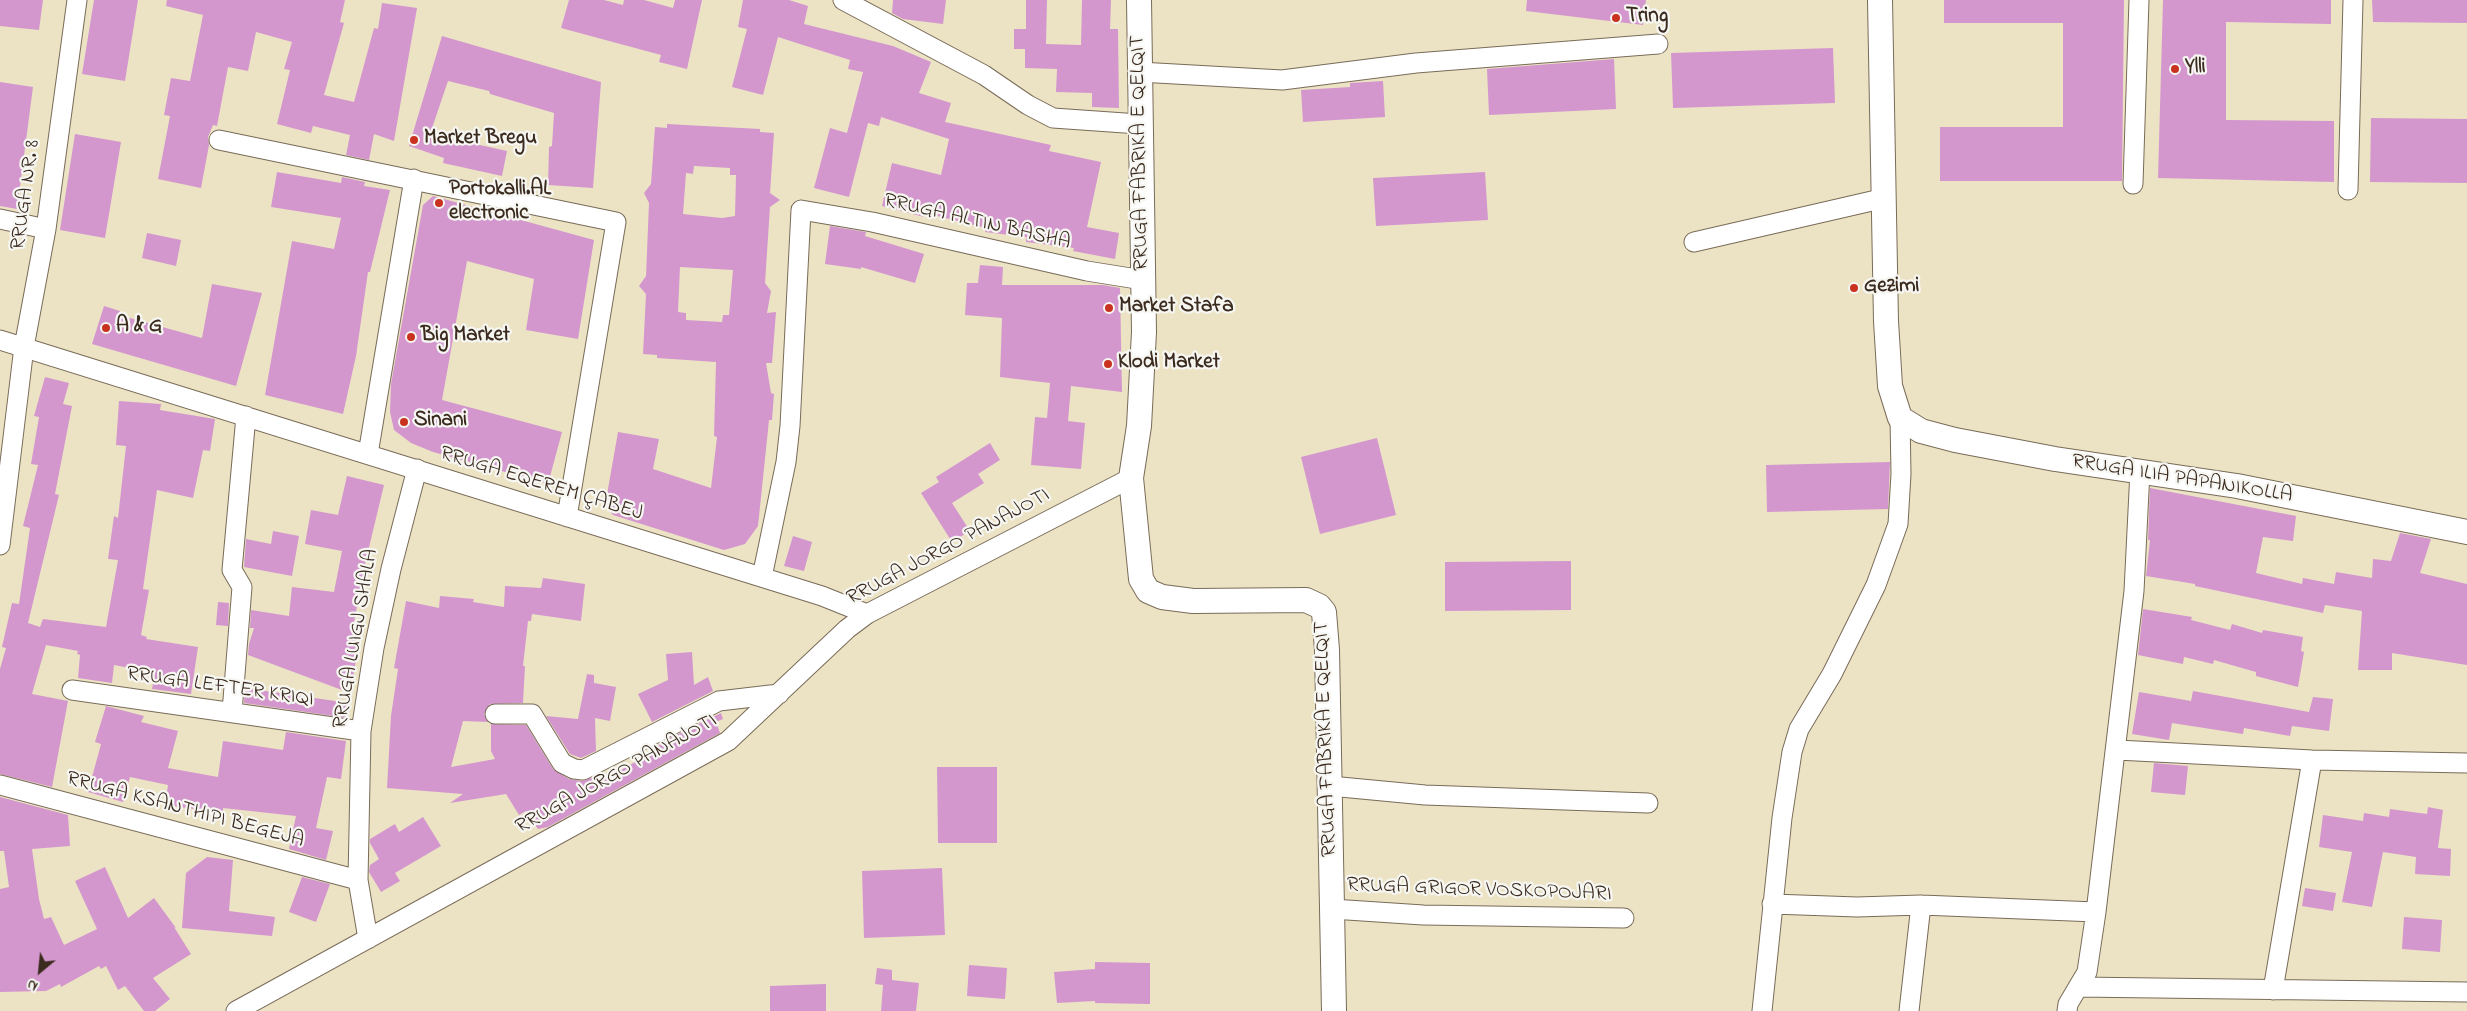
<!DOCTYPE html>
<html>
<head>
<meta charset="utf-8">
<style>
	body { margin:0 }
	#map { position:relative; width:2467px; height:1011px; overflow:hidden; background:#ece3c5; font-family:"Indie Flower",sans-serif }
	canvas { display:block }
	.north { position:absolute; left:15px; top:946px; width:50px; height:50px; -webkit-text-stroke:4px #f6f6f2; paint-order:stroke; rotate:208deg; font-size:14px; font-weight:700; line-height:20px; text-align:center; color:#3b2a1e }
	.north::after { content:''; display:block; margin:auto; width:18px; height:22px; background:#3b2a1e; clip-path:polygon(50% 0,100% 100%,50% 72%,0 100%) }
</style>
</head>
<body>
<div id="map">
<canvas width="2467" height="1011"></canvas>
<div class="north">N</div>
</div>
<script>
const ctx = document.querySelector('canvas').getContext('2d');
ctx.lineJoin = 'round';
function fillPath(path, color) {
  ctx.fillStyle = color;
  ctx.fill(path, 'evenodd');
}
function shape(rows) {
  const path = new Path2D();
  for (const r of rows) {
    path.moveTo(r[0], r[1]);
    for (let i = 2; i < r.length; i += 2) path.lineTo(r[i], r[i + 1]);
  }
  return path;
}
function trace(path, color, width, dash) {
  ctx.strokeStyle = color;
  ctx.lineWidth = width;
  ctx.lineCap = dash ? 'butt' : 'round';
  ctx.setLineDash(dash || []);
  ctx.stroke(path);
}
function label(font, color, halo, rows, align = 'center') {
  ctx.font = font + ' "Indie Flower",sans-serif';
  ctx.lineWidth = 4.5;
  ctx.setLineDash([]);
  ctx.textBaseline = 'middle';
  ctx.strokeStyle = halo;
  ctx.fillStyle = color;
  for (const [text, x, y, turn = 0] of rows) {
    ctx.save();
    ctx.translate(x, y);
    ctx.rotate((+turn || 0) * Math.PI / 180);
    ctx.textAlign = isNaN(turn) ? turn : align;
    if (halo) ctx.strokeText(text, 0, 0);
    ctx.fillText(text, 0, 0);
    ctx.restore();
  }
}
fillPath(shape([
	[0,0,43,0,39,30,0,26],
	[94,0,138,0,125,81,82,74],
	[167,0,345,0,340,22,344,23,324,95,354,102,374,28,378,29,382,3,417,8,394,141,374,134,369,160,346,155,350,135,313,126,311,133,277,124,290,70,284,69,292,42,256,32,248,71,228,67,217,126,213,125,208,137,209,145,201,188,158,179,170,116,164,115,171,78,190,81,203,15,166,6],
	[569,0,604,0,623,5,624,0,644,0,673,8,675,0,702,0,687,69,659,62,661,55,561,28],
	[743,0,789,0,808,6,804,24,893,46,931,62,919,93,951,103,945,122,1051,145,1049,151,1101,162,1087,227,1119,233,1115,259,1073,251,1074,248,1026,242,1026,237,985,232,986,228,925,213,924,217,882,206,892,163,941,175,949,139,881,117,879,126,868,123,849,197,814,188,830,128,847,133,863,72,848,69,850,60,778,37,763,95,732,87,747,29,738,27],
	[893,0,946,0,943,24,903,19,892,13],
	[1026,0,1047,0,1046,44,1081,45,1082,0,1111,0,1110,29,1118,29,1119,108,1092,107,1092,93,1056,92,1057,69,1025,68,1025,49,1014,49,1014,29,1026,29],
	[1527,0,1646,0,1643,25,1526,11],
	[1944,0,2124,0,2122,181,1940,181,1940,127,2063,127,2063,23,1944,23],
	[2163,0,2331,0,2331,24,2226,22,2226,120,2334,121,2334,182,2158,178],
	[2372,0,2467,0,2467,23,2373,22],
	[442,36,601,82,593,188,548,185,549,147,552,146,554,113,490,94,489,91,448,81,430,134,507,151,502,176,443,163,444,158,409,146],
	[1833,48,1835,103,1673,108,1671,53],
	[1614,59,1616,109,1489,115,1487,69],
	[1383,81,1385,117,1303,122,1301,90,1350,87,1350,83],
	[0,82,33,87,17,209,0,206],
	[2371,118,2467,119,2467,183,2370,182],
	[667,124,760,129,760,132,774,133,770,193,780,200,770,207,765,283,771,291,767,313,776,312,772,363,766,363,771,393,774,394,772,420,769,420,768,430,758,526,745,544,724,550,613,515,605,506,618,432,659,439,653,469,711,488,717,437,714,436,716,362,657,358,657,355,643,354,646,294,639,286,646,276,649,203,644,193,651,184,655,127,667,128],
	[694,166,730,168,730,175,736,175,735,216,722,218,683,214,686,173,693,174],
	[680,267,733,270,729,315,723,315,722,322,686,320,686,313,678,312],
	[75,134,121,142,105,238,60,230],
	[277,172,341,183,342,177,365,182,364,186,390,190,370,272,368,272,356,356,343,414,265,395,292,241,334,249,341,218,271,207],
	[1485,172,1488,220,1376,226,1373,178],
	[433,196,594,240,578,339,526,330,534,279,467,261,442,400,562,432,548,484,433,452,411,443,394,430,390,412,391,384,423,205],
	[830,226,866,232,865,236,924,254,915,283,861,267,861,269,825,264],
	[147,233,181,240,176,266,142,258],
	[980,265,1003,267,1002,285,1103,285,1120,288,1122,392,1071,386,1068,421,1085,423,1081,469,1031,465,1035,417,1047,418,1050,383,1000,377,1002,318,965,315,967,283,978,283],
	[212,284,262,293,236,386,92,344,104,306,120,311,119,315,202,338],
	[45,377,69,383,63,404,72,406,55,494,59,495,28,623,40,627,43,619,106,627,118,560,108,559,114,516,118,518,126,446,116,445,119,401,161,404,160,410,215,419,210,451,203,450,193,498,157,490,143,589,149,590,141,635,147,637,146,639,198,647,191,694,152,689,155,673,114,665,112,683,78,678,80,655,77,654,78,651,46,645,32,694,68,701,52,787,0,774,0,669,6,648,2,647,12,603,19,604,30,528,23,526,38,465,31,464,39,417,34,416],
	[1377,438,1396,515,1320,534,1301,457],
	[990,443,1000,460,978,474,984,483,952,503,970,531,952,542,921,493,939,482,936,477],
	[1890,462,1888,509,1767,512,1766,465],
	[347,476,384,485,365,564,352,633,361,634,350,693,248,655,249,644,254,628,250,628,251,610,289,616,292,587,334,592,342,551,305,544,311,510,338,515],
	[2150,488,2296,516,2293,541,2263,537,2256,573,2302,584,2303,578,2334,584,2336,572,2372,578,2373,559,2391,561,2400,533,2431,539,2420,573,2467,584,2467,665,2392,653,2392,670,2358,670,2362,611,2325,605,2323,613,2195,586,2195,584,2146,576,2150,540,2148,540],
	[273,531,299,536,292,576,244,567,246,539,271,544],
	[793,536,812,542,804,571,784,566],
	[1571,561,1571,610,1445,611,1445,562],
	[543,578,585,584,581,621,532,614,531,621,528,621,523,666,525,666,523,703,490,704,484,714,488,722,463,721,451,767,495,759,491,751,491,724,526,725,553,769,569,779,582,781,596,776,596,778,604,773,605,779,644,757,664,741,721,713,723,719,716,722,720,733,548,827,538,829,526,811,519,815,506,794,450,803,463,794,387,788,391,716,398,669,394,668,406,601,439,608,440,596,474,599,473,602,504,607,505,586,541,588],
	[218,602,229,603,228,626,216,625],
	[2143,609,2192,617,2191,620,2230,630,2232,624,2262,633,2263,630,2303,637,2301,651,2304,652,2298,687,2256,676,2256,672,2214,660,2213,664,2184,657,2183,664,2138,655],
	[692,652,694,685,708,677,713,691,652,722,638,694,668,680,666,654],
	[587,674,594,675,594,683,616,687,610,721,595,718,596,751,581,758,570,754,546,716,578,719],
	[245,688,349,703,347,718,244,703],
	[2193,691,2309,712,2313,697,2333,699,2329,731,2292,726,2290,736,2244,728,2243,734,2172,723,2169,740,2132,734,2139,692,2191,701],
	[106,706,144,716,141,722,178,731,168,768,218,777,223,741,283,750,286,732,346,741,341,779,327,777,316,828,333,831,326,860,289,849,296,816,223,808,223,813,165,805,168,785,130,777,123,802,88,792,101,744,95,742],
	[2154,763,2188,766,2185,795,2151,792],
	[937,767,997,767,997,843,938,843],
	[0,797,68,815,70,846,32,849,39,899,44,919,51,917,64,945,97,929,75,881,105,867,128,918,154,898,176,928,174,927,191,954,153,978,170,999,155,1011,144,1011,125,986,118,990,106,966,101,969,99,966,61,987,60,984,46,991,0,992,0,889,9,887,4,851,0,851],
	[2428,807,2443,810,2438,848,2451,849,2450,876,2415,874,2416,857,2383,852,2372,907,2342,902,2352,852,2319,847,2323,815,2363,821,2364,813,2389,817,2390,809,2427,814],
	[423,817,441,846,395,873,400,881,381,892,369,872,370,865,379,859,370,843,370,839,395,824,399,832],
	[207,857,233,860,229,911,275,917,272,936,182,928,186,873],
	[942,868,945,935,864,938,862,871],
	[302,877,330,884,316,922,289,912],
	[2305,888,2336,893,2333,911,2302,906],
	[2404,917,2442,920,2440,952,2402,949],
	[1095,962,1150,963,1150,1004,1095,1003,1095,1001,1057,1003,1054,972,1095,969],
	[969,965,1007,968,1005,999,967,996],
	[877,968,892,970,892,980,919,983,916,1011,881,1011,883,985,875,984],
	[826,984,826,1011,770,1011,770,986]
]), '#d397ce');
const minor = shape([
	[843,0,984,75,1028,105,1053,118,1139,124],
	[1139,72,1282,80,1416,63,1658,44],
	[219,140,616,222,567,517],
	[2133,184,2139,0],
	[2348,190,2353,0],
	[0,219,46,229],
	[1694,242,1885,198],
	[0,340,822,596,867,614],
	[368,454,414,179],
	[0,545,24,347,46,229,77,0],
	[762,577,786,462,790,426,801,210,872,222,1087,271,1143,280],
	[72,690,361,731],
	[232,712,242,587,232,570,246,416],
	[495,714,532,714,562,763,574,769,583,770,719,701,779,694],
	[2117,750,2312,760,2467,763],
	[0,785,358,880],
	[1330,786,1425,795,1648,803],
	[1772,904,1857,907,1921,905,2096,912],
	[1332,909,1423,915,1624,918],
	[368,939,358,880,361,731,374,648,391,569,417,469],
	[2078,987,2467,992],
	[2273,990,2312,760],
	[236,1011,728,741,847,629,867,614,1131,478],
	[1762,1011,1782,818,1792,752,1799,729,1832,674,1876,585,1898,524,1901,474,1900,418],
	[1909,1011,1921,905],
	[2067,1011,2068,1004,2087,972,2096,912,2134,591,2140,471]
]);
const tertiary = shape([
	[1139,0,1144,332,1139,426,1131,478,1141,579,1148,591,1162,597,1193,601,1306,600,1319,606,1324,612,1327,650,1334,1011],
	[1880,0,1886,321,1890,386,1900,418,1921,431,1955,440,2055,459,2237,486,2467,532]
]);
trace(minor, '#796b58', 21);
trace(tertiary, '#796b58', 26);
trace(minor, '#fff', 19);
trace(tertiary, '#fff', 24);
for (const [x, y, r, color] of [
	[1616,18,5,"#c8321e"],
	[2175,69,5,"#c8321e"],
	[414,140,5,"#c8321e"],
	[439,203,5,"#c8321e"],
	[1854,288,5,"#c8321e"],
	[1109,308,5,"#c8321e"],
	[106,328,5,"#c8321e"],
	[411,337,5,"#c8321e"],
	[1108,364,5,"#c8321e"],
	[404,422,5,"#c8321e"]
]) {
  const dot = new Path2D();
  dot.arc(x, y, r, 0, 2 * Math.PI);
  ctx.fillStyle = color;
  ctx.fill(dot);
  trace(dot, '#f6f6f2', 2);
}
label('bold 21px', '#3b2a1e', '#f6f6f2', [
	["Tring",1626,18],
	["Ylli",2185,69],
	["Market Bregu",424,140],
	["Portokalli.AL",449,191],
	["electronic",449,215],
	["Gezimi",1864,288],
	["Market Stafa",1119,308],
	["A & G",116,328],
	["Big Market",421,337],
	["Klodi Market",1118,364],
	["Sinani",414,422]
], 'left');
label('21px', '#3b2a1e', '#f6f6f2', [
	["RRUGA FABRIKA E QELQIT",1141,153,-91],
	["RRUGA NR. 8",27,195,-82],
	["RRUGA ALTIN BASHA",977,223,13],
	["RRUGA ILIA PAPANIKOLLA",2182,480,9],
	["RRUGA EQEREM ÇABEJ",541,485,17],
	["RRUGA JORGO PANAJOTI",949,548,-28],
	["RRUGA LUIGJ SHALA",357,639,-80],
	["RRUGA LEFTER KRIQI",220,688,8],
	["RRUGA FABRIKA E QELQIT",1327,739,-92],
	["RRUGA JORGO PANAJOTI",617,775,-29],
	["RRUGA KSANTHIPI BEGEJA",185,811,15],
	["RRUGA GRIGOR VOSKOPOJARI",1479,891,2]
]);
</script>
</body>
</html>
